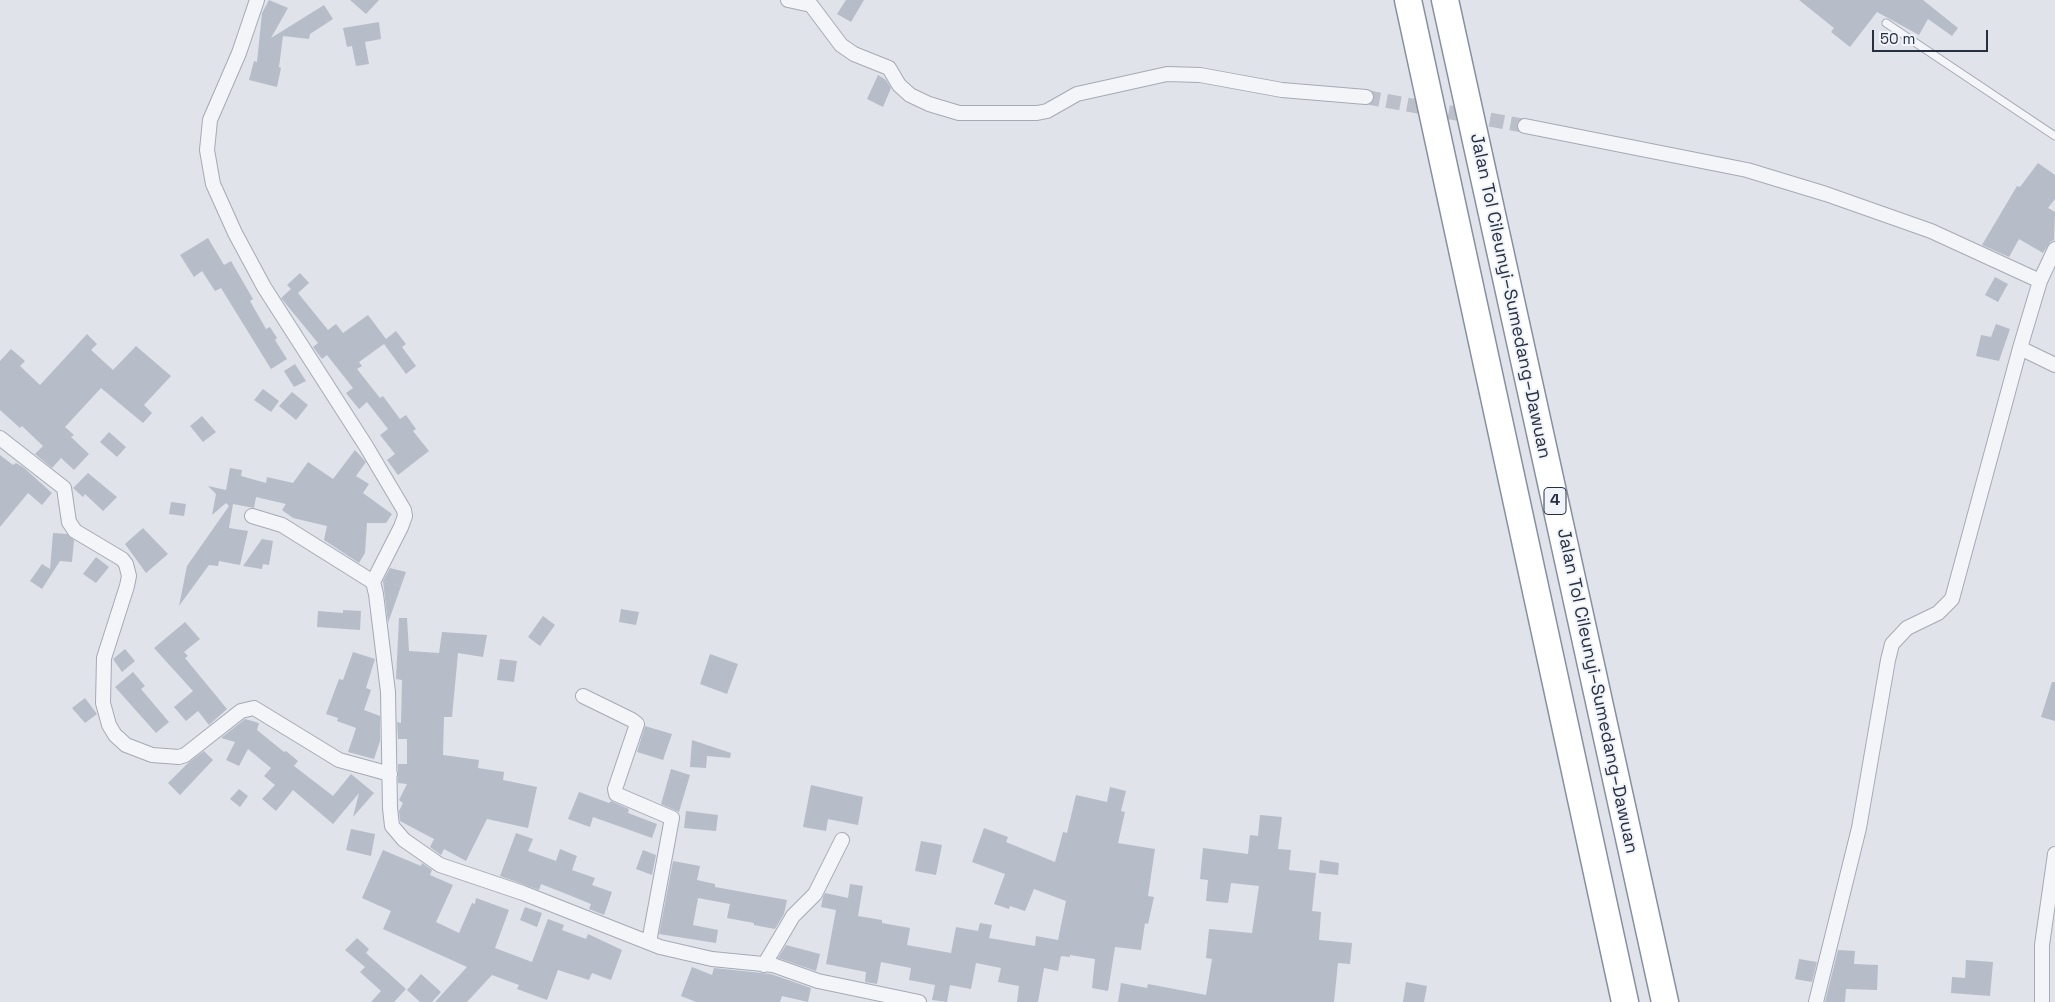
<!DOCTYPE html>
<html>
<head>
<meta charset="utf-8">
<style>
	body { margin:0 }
	#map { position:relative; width:2055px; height:1002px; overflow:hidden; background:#e0e3ea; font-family:"Space Grotesk",sans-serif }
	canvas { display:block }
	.scale { position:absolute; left:1872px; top:30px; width:116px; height:22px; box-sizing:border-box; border:2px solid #273043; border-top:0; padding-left:6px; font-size:15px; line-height:18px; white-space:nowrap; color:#273043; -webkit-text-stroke:4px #f0f3f7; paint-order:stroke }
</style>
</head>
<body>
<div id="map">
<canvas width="2055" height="1002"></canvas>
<div class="scale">50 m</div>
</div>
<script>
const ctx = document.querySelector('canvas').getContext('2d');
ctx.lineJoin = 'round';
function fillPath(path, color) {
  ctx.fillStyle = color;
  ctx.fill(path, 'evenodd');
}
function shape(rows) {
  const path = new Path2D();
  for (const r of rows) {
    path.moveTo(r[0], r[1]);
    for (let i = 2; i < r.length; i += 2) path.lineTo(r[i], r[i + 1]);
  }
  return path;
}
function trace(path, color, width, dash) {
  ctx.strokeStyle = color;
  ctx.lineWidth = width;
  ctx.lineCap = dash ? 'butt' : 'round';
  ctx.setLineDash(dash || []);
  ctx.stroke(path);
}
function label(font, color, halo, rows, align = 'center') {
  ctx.font = font + ' "Space Grotesk",sans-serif';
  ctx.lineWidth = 4;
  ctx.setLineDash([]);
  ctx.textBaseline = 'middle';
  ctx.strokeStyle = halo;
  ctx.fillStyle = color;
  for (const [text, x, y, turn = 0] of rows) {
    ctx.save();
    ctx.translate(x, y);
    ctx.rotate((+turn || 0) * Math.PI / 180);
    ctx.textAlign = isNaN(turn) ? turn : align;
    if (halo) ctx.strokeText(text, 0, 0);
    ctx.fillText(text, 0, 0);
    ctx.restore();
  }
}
fillPath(shape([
	[269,0,288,8,271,38,324,5,333,19,310,34,309,39,283,36,279,67,281,68,277,87,249,80,254,61,257,62,262,13],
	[350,0,379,0,366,14],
	[846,0,864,0,851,22,837,14],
	[1799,0,1923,0,1958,28,1952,36,1928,19,1919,35,1877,12,1850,47,1831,32,1834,28],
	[379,22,381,39,365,42,369,64,356,66,352,46,347,47,343,28],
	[878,75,886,80,891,88,883,107,867,99],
	[2038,163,2055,175,2055,199,2048,208,2055,212,2054,240,2050,242,2043,253,2019,239,2009,257,1982,245,2017,186,2020,187],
	[208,238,224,265,231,261,253,299,250,301,266,329,270,327,277,338,275,340,287,359,271,369,221,288,215,291,202,271,194,277,180,255],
	[300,273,309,283,298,293,328,330,336,324,343,333,368,315,386,339,396,331,406,344,402,347,416,366,406,374,384,344,359,362,362,366,357,369,380,398,383,396,400,419,406,415,416,429,413,431,429,451,398,475,387,460,395,454,380,435,388,429,367,402,359,409,346,393,353,388,327,355,322,359,313,347,318,343,281,298,291,289,287,285],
	[1995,277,2008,284,1998,302,1985,295],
	[1996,324,2010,329,1999,361,1976,356,1981,335,1991,337],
	[87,334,97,344,91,350,113,370,136,346,171,376,144,405,152,413,143,423,101,388,65,427,74,435,71,437,89,454,74,470,61,458,52,468,35,454,43,446,22,426,20,428,0,410,0,361,11,349,25,361,20,366,40,385],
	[295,364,306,381,294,387,284,371],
	[263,389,279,401,271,412,254,400],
	[292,392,308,405,296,420,279,406],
	[202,416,216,432,203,442,190,426],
	[109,432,126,447,117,457,100,442],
	[355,450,366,462,356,476,369,484,363,493,392,514,386,523,367,523,365,553,359,563,324,540,327,526,293,518,282,510,286,504,256,497,254,508,233,504,229,528,248,531,240,565,219,561,218,566,209,565,179,606,187,566,229,506,226,503,212,515,216,494,208,486,226,490,230,468,242,470,241,476,266,483,267,477,293,483,308,462,333,479],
	[0,455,13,465,16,463,23,467,52,493,42,505,28,493,0,527],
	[88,473,117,497,103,511,85,494,83,497,73,488],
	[171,502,186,504,184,516,169,514],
	[143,528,168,554,146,573,125,544],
	[53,533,67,534,74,540,72,562,60,561,42,589,30,581,42,564,50,569],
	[262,539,273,541,269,565,263,564,262,569,243,566],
	[96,557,109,567,96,583,83,574],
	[390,568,406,572,388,623,383,581],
	[621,609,639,612,636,625,619,622],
	[343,610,361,611,360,630,317,627,318,611,343,613],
	[543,616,555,625,540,646,528,637],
	[399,618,407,618,409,651,439,653,442,632,487,635,483,657,458,653,452,717,444,717,443,755,479,760,478,768,504,772,503,780,537,787,528,828,487,819,466,861,444,849,441,855,430,847,434,839,400,821,399,811,403,803,399,800,407,784,398,783,398,764,407,764,407,739,398,739,397,722,401,723,402,680,396,679],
	[185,622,200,639,184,652,188,656,185,658,227,709,209,725,198,711,186,721,174,707,193,691,154,648],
	[125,649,135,661,122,672,113,659],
	[353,652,375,659,366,688,371,690,364,710,380,716,380,741,374,759,348,752,356,728,337,721,338,718,326,714,339,679,343,680],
	[710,654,738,664,727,694,700,684],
	[500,659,517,661,514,682,497,680],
	[133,672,145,686,141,689,169,722,156,733,115,687],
	[2052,682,2055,682,2055,721,2041,717],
	[85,698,97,714,85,723,72,708],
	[245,719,259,723,257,730,284,752,286,751,298,761,294,766,333,796,351,774,374,793,353,817,359,793,333,824,293,790,276,811,262,799,275,785,264,776,271,768,248,749,239,766,226,760,235,742,221,738],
	[645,726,672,734,663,760,637,752],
	[692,740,731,753,730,758,707,756,706,768,690,767],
	[204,751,213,760,180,795,168,783,188,763],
	[671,769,690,775,679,812,661,804],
	[811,785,863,797,858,825,828,819,826,831,803,827],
	[1110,787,1126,791,1121,811,1125,812,1118,843,1155,849,1148,896,1154,897,1148,924,1145,923,1141,950,1115,947,1108,991,1092,988,1095,959,1070,955,1070,957,1061,956,1058,971,1044,968,1038,1002,1017,1002,1019,986,998,982,1001,968,976,963,971,989,950,985,947,1002,932,1000,935,985,909,980,911,968,881,962,877,984,865,982,866,972,826,964,836,910,821,907,823,897,825,893,848,898,850,884,863,886,858,916,882,920,882,923,910,928,907,945,951,953,956,927,978,931,980,923,992,925,989,938,1035,946,1036,936,1058,940,1066,901,1034,889,1025,911,1010,906,1009,909,994,904,1005,874,972,862,984,828,1008,837,1006,842,1055,862,1063,832,1067,833,1076,795,1107,802],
	[239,789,248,796,240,807,230,799],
	[579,792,609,803,611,801,629,809,628,813,657,824,652,838,593,817,590,827,568,819],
	[686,811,718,815,716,831,684,828],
	[1260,815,1282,817,1278,849,1291,850,1289,870,1316,873,1312,911,1321,912,1319,940,1352,943,1350,964,1338,963,1334,1002,1118,1002,1121,983,1147,988,1148,984,1206,995,1212,959,1206,958,1209,929,1252,933,1259,886,1231,883,1228,903,1206,901,1208,880,1200,879,1203,848,1248,854,1250,835,1258,836],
	[351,829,375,834,371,856,346,850],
	[516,833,533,839,528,851,556,861,560,849,577,856,572,870,595,878,592,885,612,892,604,915,589,909,591,904,569,895,541,884,539,890,500,876],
	[921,841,942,845,936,875,915,871],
	[383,850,421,866,422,863,432,870,430,875,453,885,436,922,459,933,472,903,475,904,476,898,509,910,495,948,532,962,548,919,564,925,562,930,586,939,588,934,622,950,611,980,592,973,589,980,558,970,547,1000,517,989,519,985,492,975,467,1002,435,1002,467,967,383,929,391,911,362,898],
	[643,850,656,855,652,875,636,869],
	[1320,860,1339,863,1338,875,1319,873],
	[673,861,700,866,697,880,715,884,715,887,787,900,784,914,775,929,754,925,754,923,727,918,730,904,698,898,693,925,718,930,716,943,659,934],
	[525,907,542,913,537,927,520,920],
	[357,938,369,949,366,953,406,989,394,1002,371,1002,381,991,360,972,365,967,345,950],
	[786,945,820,954,816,971,778,958],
	[1838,950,1855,951,1854,964,1878,965,1877,990,1846,989,1845,1002,1825,1002],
	[1799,959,1817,962,1812,982,1795,979],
	[1966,960,1993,962,1990,996,1951,993,1952,977,1965,978],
	[692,967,712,975,714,968,771,974,811,988,808,1002,782,996,780,1002,696,1002,681,996],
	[421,974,441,992,432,1002,420,1002,407,990],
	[1406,982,1427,986,1424,1002,1403,1002]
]), '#b6bcc8');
trace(shape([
	[1366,97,1525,126]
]), '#bbbfc9', 14, [14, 7]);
const service = shape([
	[1886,23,2055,136]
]);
const minor = shape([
	[257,0,239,53,210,120,207,150,213,184,235,233,264,287,366,446,404,510,405,516,401,527,373,582,376,594,388,692,390,808,392,826,404,840,440,865,523,893,660,947,712,959,773,965,818,981,919,1002],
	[788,0,811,5,841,45,854,54,889,68,899,85,910,95,929,104,959,113,1037,113,1047,111,1077,94,1167,74,1200,75,1282,90,1366,97],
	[1525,126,1747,170,1826,194,1931,231,2040,281],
	[2055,249,2040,281,2020,348,2055,365],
	[0,438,64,488,69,522,75,531,122,559,126,564,129,576,127,586,104,658,103,703,109,725,115,735,126,745,152,755,179,757,185,755,241,711,254,708,339,760,390,774],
	[252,516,282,525,373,582],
	[583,696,632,720,637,724,615,789,616,794,672,818,649,942],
	[764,965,793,916,815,894,842,840],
	[1816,1002,1859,828,1888,660,1892,644,1907,628,1938,613,1952,599,2020,348],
	[2042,1002,2042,945,2055,854]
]);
const motorway = shape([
	[1408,0,1625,1002],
	[1445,0,1665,1002]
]);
trace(service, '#a5aab5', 9);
trace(minor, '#a5aab5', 16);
trace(motorway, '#8690a2', 29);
trace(service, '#f3f5f8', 7);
trace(minor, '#f3f5f8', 14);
trace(motorway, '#fff', 26);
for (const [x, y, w] of [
	[1555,501,22]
]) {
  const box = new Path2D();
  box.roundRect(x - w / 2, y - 13.5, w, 27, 4);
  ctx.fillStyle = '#f0f3f7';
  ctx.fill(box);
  trace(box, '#273043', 1);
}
label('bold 16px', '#273043', null, [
	["4",1555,501]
]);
label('18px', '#273043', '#f0f3f7', [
	["Jalan Tol Cileunyi–Sumedang–Dawuan",1510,296,78],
	["Jalan Tol Cileunyi–Sumedang–Dawuan",1597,691,78]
]);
</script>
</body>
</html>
